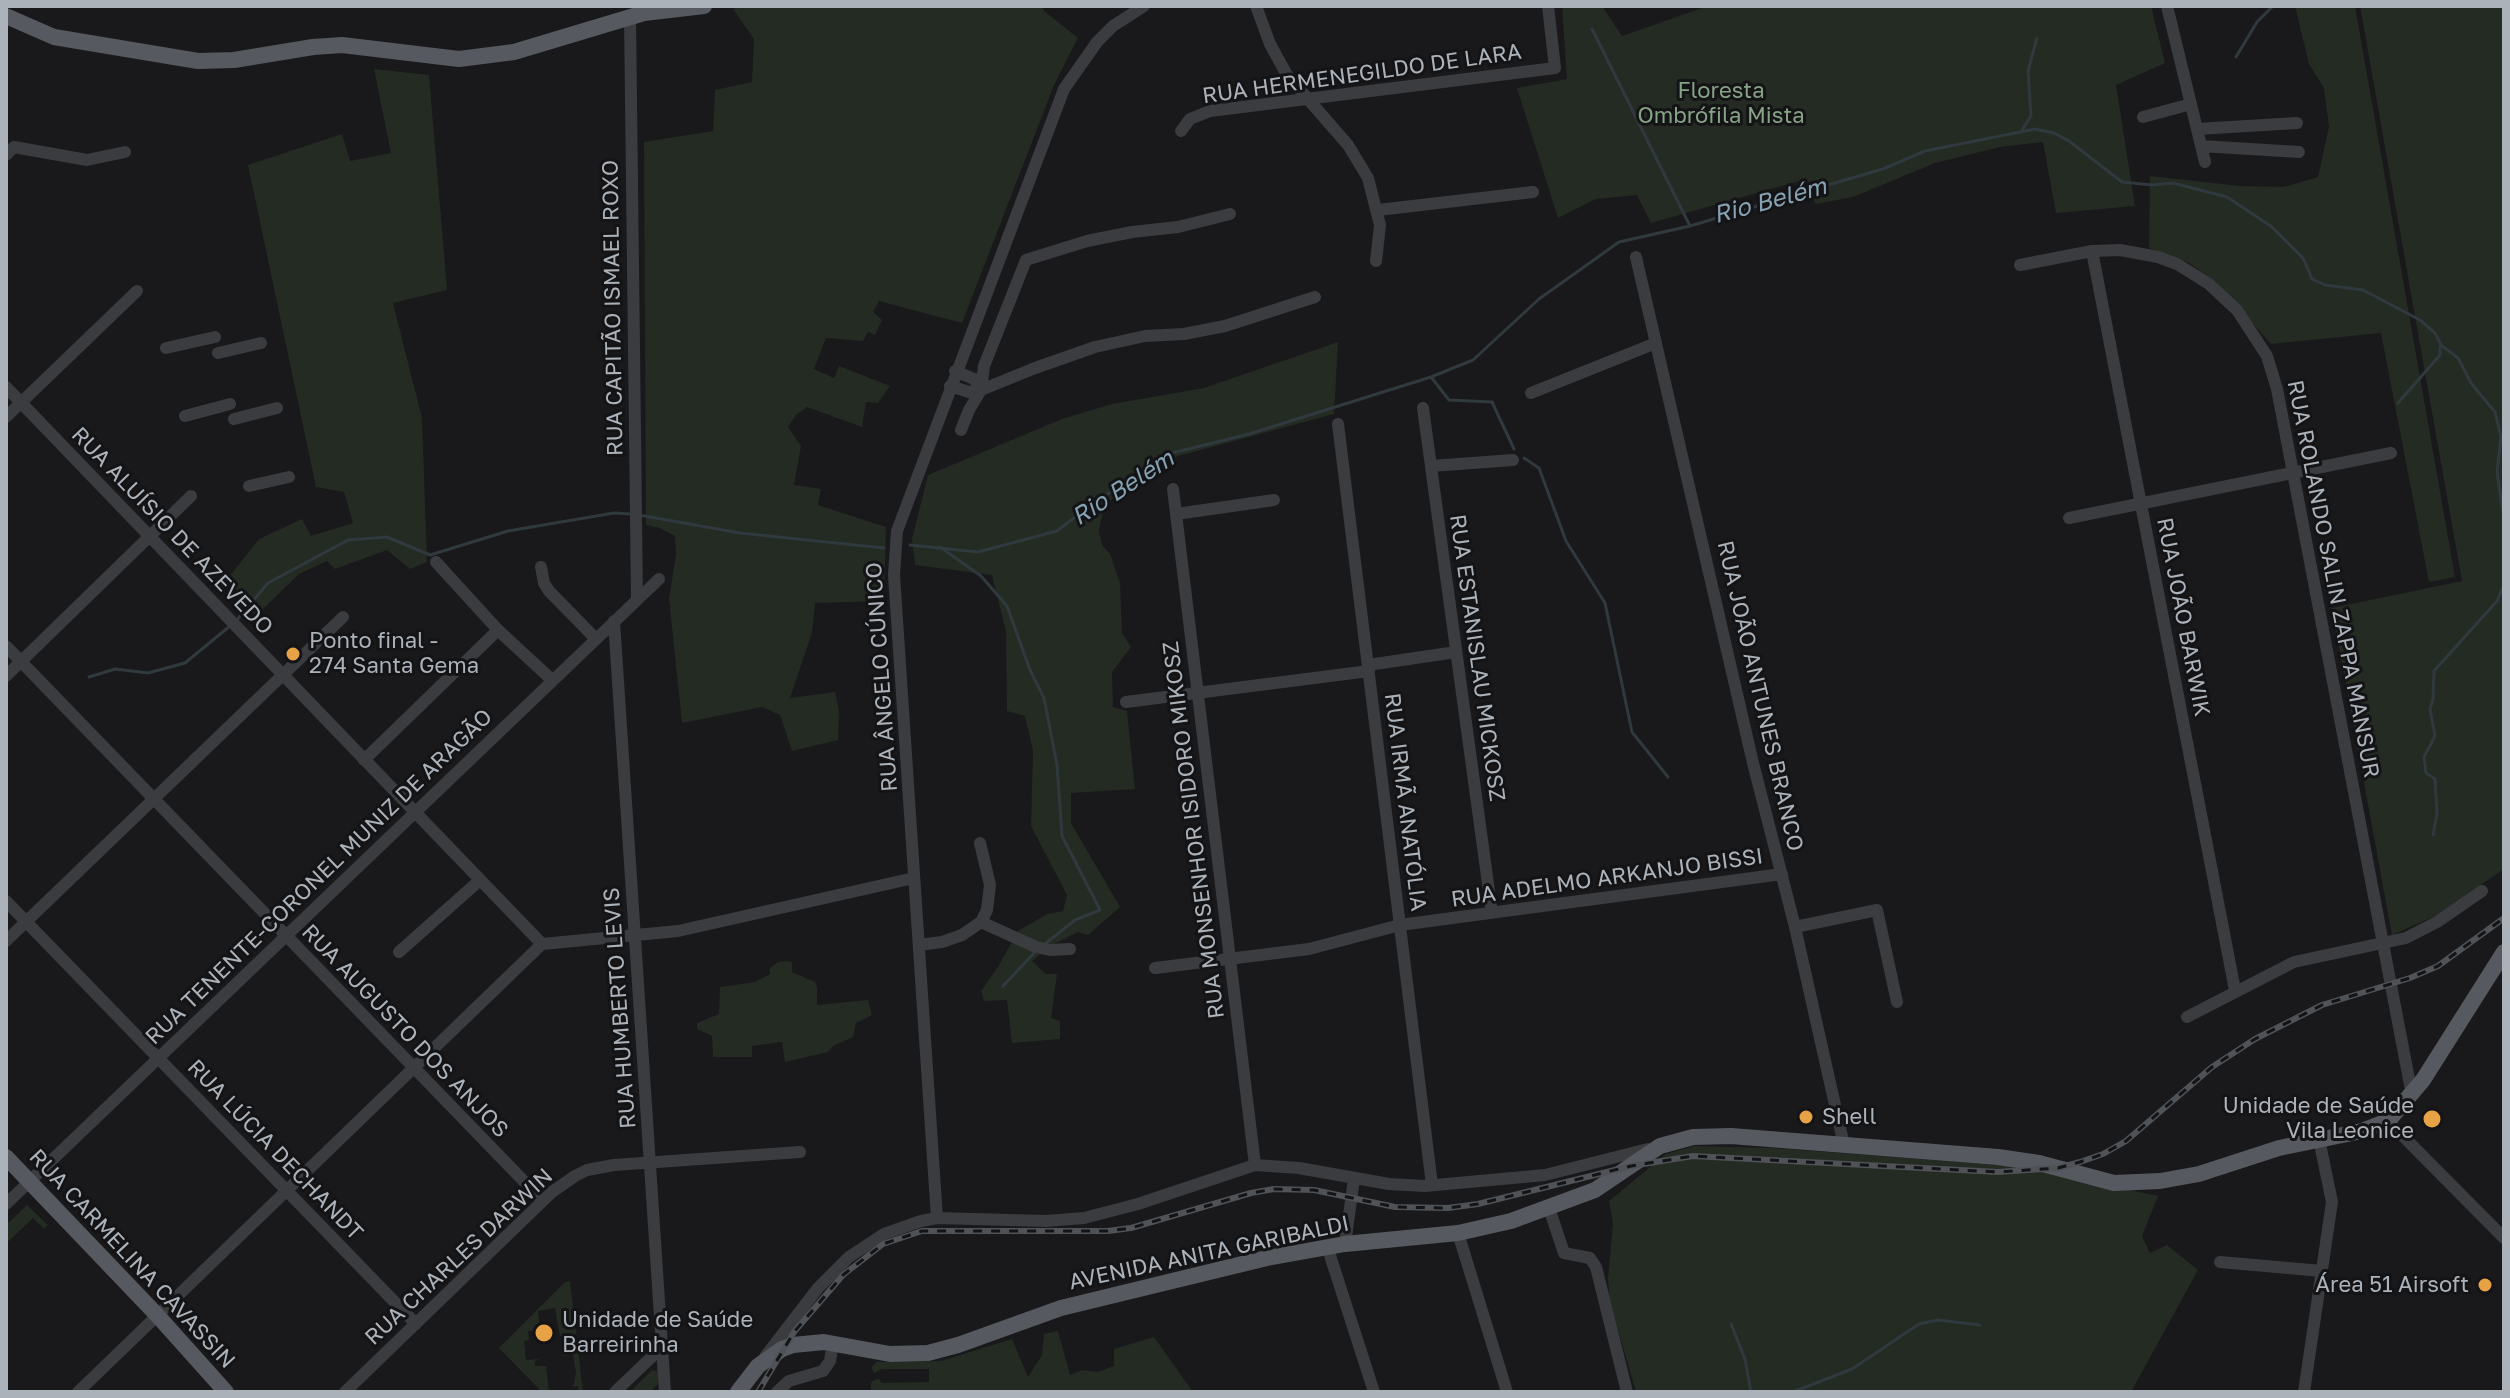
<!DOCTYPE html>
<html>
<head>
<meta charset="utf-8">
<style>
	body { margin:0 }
	#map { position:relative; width:2510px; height:1398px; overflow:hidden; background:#19191b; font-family:"Golos Text",sans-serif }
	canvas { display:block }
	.frame { position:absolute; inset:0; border:8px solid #acb2ba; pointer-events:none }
</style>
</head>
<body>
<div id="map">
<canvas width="2510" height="1398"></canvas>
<div class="frame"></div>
</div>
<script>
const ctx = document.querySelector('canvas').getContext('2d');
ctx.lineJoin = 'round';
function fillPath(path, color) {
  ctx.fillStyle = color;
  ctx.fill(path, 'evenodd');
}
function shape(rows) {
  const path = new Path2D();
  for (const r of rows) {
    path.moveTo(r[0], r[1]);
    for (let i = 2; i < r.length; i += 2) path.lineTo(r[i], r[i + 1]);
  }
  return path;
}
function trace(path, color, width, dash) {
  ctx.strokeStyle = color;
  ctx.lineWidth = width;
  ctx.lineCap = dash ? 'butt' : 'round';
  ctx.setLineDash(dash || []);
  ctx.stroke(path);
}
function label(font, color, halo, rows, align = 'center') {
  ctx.font = font + ' "Golos Text",sans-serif';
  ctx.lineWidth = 6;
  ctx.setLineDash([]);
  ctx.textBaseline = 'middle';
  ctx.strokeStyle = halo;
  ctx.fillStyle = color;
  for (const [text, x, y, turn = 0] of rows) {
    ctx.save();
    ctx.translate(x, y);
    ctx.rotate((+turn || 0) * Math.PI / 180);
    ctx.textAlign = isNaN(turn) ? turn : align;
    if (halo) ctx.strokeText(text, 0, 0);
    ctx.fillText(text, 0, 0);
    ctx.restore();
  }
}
fillPath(shape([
	[742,6,1042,6,1044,11,1078,38,1054,85,962,323,879,301,873,312,882,320,875,335,868,332,863,341,826,338,814,369,834,378,839,366,890,386,878,403,866,402,862,427,807,407,796,415,788,427,801,446,794,485,821,489,818,505,886,527,884,601,815,603,812,633,790,698,835,692,839,711,838,740,792,751,780,715,762,707,682,723,669,598,676,555,675,536,659,528,646,525,644,142,713,131,715,90,752,82,754,39,733,9],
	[1562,6,1602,6,1622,36,1708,6,2151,6,2165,63,2116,85,2135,206,2056,213,2043,142,2000,147,1935,163,1853,197,1816,204,1803,180,1651,223,1637,195,1596,199,1558,218,1517,88,1567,79],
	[2295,6,2355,6,2455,577,2429,582,2381,333,2271,344,2217,283,2189,263,2149,248,2150,176,2240,186,2284,187,2318,177,2329,127,2324,88,2309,64],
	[2360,6,2504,6,2504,869,2435,916,2392,935,2332,608,2462,581],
	[374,69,429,75,447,290,393,303,422,418,427,562,410,569,387,550,335,569,327,561,299,574,256,616,225,582,259,539,302,519,311,536,353,523,344,492,316,487,248,165,342,134,350,161,391,153],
	[1338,342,1334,414,1178,456,1131,483,1104,506,1099,531,1102,545,1110,554,1120,583,1122,633,1131,647,1112,672,1113,707,1127,711,1135,789,1071,793,1071,823,1120,907,1088,935,1078,932,1050,946,1032,961,1046,974,1057,974,1051,1018,1060,1021,1060,1039,1012,1043,1007,1000,984,1001,981,991,998,967,1018,931,1047,914,1063,911,1067,895,1031,826,1033,751,1025,716,1007,711,1006,632,992,575,915,565,912,539,928,475,1062,419,1112,404,1204,388],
	[788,961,792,962,792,972,815,982,817,987,817,1005,868,1000,872,1015,856,1023,853,1037,833,1046,828,1052,785,1062,782,1042,752,1046,752,1057,713,1057,712,1036,697,1029,697,1023,719,1014,720,987,755,982,770,974,770,968,778,962],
	[1694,1146,1774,1148,2023,1167,2158,1196,2142,1236,2150,1253,2167,1245,2198,1270,2131,1392,1636,1392,1610,1302,1608,1279,1613,1223,1609,1201,1666,1154],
	[27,1205,48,1225,44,1229,33,1218,9,1241,6,1238,6,1225],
	[570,1281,583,1392,579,1392,578,1386,573,1387,576,1373,573,1355,562,1356,561,1349,565,1348,564,1336,560,1336,555,1308,538,1311,540,1330,528,1331,529,1340,524,1341,526,1360,539,1359,535,1361,535,1366,546,1366,549,1392,542,1392,499,1348,565,1282],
	[1058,1331,1070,1375,1082,1370,1098,1372,1114,1366,1114,1349,1154,1337,1193,1392,871,1392,871,1383,874,1380,879,1379,882,1383,929,1382,929,1369,882,1369,874,1373,871,1368,876,1362,941,1361,1012,1339,1028,1377,1042,1355,1044,1334],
	[652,1370,660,1372,658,1384,650,1392,630,1392]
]), '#232b23');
trace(shape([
	[1592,29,1690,226],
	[2236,57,2257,22,2273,6],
	[2022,130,2031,116,2028,71,2037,38],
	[1431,377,1449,400,1492,402,1514,449],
	[2398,403,2440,355,2440,347],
	[1524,458,1539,468,1566,541,1605,603,1632,732,1668,777],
	[639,515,740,533,884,548],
	[910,545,978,552,1057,531,1092,504,1172,453,1249,434,1431,377,1473,360,1539,299,1619,242,1690,226,1835,183,1883,169,1925,151,2035,129,2054,133,2069,141,2122,182,2152,185,2173,183,2227,197,2272,227,2303,258,2312,279,2325,285,2363,290,2420,320,2435,333,2441,345,2458,358,2471,383,2495,412,2501,437,2497,472,2504,519],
	[940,547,981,576,1007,606,1030,670,1044,698,1057,765,1062,836,1100,910,1075,920,1046,943],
	[236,621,268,583,348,540,387,537,430,555,508,531,614,513,631,514],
	[89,677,115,669,148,673,185,663,230,626],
	[2433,835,2437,814,2435,779,2426,773,2424,757,2435,736,2430,709,2433,699,2434,671,2497,601,2504,585],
	[1003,986,1034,953],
	[1731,1324,1745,1359,1751,1392],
	[1793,1392,1852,1369,1919,1324,1938,1320,1980,1325]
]), '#30393e', 3);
trace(shape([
	[1256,6,1270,44,1287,75,1348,145,1368,178,1380,225,1376,261],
	[2167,6,2205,162],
	[630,16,637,599],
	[2143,117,2191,104],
	[2197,129,2297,123],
	[1181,131,1190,119,1210,111,1555,68,1548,6],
	[2201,146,2299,152],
	[6,155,14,147,87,160,125,152],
	[1378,210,1533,192],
	[2092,251,2235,990],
	[1636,257,1753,763,1795,927,1844,1145],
	[2020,265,2092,251,2120,250,2158,257,2177,264,2209,284,2237,310,2267,356,2277,389,2412,1095],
	[166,348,215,337],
	[218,353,261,343],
	[955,371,974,379,981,390],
	[950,386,969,392,981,390,1035,368,1095,347,1145,336,1184,334,1225,326,1315,297],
	[6,387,542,944],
	[1531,393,1656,343],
	[1423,408,1492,913],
	[185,416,230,404],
	[6,417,137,291],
	[234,419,277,408],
	[1338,424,1432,1185],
	[961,430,969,410,981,390,984,366,1026,260,1087,241,1132,232,1178,227,1230,214],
	[1431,466,1513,460],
	[249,486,289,477],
	[1173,489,1255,1165],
	[1176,514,1274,500],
	[2069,518,2391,453],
	[436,562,498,630,552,680],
	[541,567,544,583,549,591,596,639],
	[614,621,665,1392],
	[6,646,543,1201],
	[1368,665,1456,652],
	[6,676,191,496],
	[1126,702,1369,671],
	[364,760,498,630],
	[6,901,416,1324],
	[981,922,1036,947,1050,950,1070,949],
	[1795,927,1877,910,1897,1002],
	[6,941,343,617],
	[919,945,942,942,962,935,981,922,987,910,990,885,980,843],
	[399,952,480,880],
	[1155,968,1309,949,1400,925,1782,874],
	[2187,1017,2294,962,2406,938,2437,922,2482,891],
	[2388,1121,2504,1238],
	[6,1204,659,579],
	[1549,1208,1564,1253,1590,1258,1596,1267,1627,1392],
	[937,1218,894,575,897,531,1064,89,1097,42,1113,26,1144,6],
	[1458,1233,1507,1392],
	[1345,1244,1354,1179],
	[1327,1246,1374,1392],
	[2220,1262,2322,1271],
	[765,1357,818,1288,849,1257,884,1234,921,1221,937,1218,1046,1221,1084,1218,1138,1204,1255,1165,1299,1168,1389,1184,1425,1186,1545,1175,1648,1149],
	[78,1392,542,944,678,931,914,878],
	[345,1392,552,1192,575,1176,587,1170,614,1165,800,1152],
	[615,1392,662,1347],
	[777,1392,789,1381,823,1371,830,1361,833,1343],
	[2304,1392,2332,1202,2319,1139]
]), '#3a3c40', 12);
trace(shape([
	[6,16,54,37,198,61,234,60,313,47,342,45,459,59,514,52,644,13,704,6],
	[6,1157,157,1315,226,1392],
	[738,1392,758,1366,782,1349,793,1345,824,1342,890,1354,928,1353,958,1345,1061,1308,1267,1258,1345,1244,1458,1233,1511,1221,1595,1190,1660,1146,1693,1137,1731,1136,1998,1157,2039,1163,2114,1183,2160,1181,2199,1174,2279,1148,2362,1131,2388,1121,2423,1080,2504,952]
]), '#56595f', 16);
const rail = shape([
	[758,1392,794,1332,843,1275,883,1244,922,1231,1108,1231,1131,1228,1251,1193,1274,1189,1314,1190,1395,1207,1448,1208,1478,1204,1631,1166,1693,1156,1998,1172,2058,1168,2080,1162,2103,1154,2126,1141,2212,1067,2255,1039,2322,1005,2410,978,2438,966,2504,918]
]);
trace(rail, '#4f5257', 6);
trace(rail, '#141416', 3, [9]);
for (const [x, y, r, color] of [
	[293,654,8,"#e7a245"],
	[1806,1117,8,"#e7a245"],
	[2432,1119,10,"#e7a245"],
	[2485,1285,8,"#e7a245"],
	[544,1333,10,"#e7a245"]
]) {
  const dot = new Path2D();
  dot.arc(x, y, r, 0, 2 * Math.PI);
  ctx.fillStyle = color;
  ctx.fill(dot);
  trace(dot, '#141416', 3);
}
label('22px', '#acb2ba', '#141416', [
	["RUA HERMENEGILDO DE LARA",1362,74,-8],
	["RUA CAPITÃO ISMAEL ROXO",613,308,-91],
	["RUA ALUÍSIO DE AZEVEDO",172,531,46],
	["RUA ROLANDO SALIN ZAPPA MANSUR",2333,579,79],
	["RUA JOÃO BARWIK",2183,617,79],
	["RUA ESTANISLAU MICKOSZ",1477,658,82],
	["RUA ÂNGELO CÚNICO",882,677,-94],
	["RUA JOÃO ANTUNES BRANCO",1760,696,77],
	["RUA IRMÃ ANATÓLIA",1405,802,83],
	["RUA MONSENHOR ISIDORO MIKOSZ",1194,830,-97],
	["RUA TENENTE-CORONEL MUNIZ DE ARAGÃO",319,877,-44],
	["RUA ADELMO ARKANJO BISSI",1607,878,-8],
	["RUA HUMBERTO LEVIS",620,1008,-94],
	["RUA AUGUSTO DOS ANJOS",405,1031,46],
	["RUA LÚCIA DECHANDT",275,1150,46],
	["AVENIDA ANITA GARIBALDI",1209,1253,-12],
	["RUA CHARLES DARWIN",459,1257,-43],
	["RUA CARMELINA CAVASSIN",132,1259,47]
]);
label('22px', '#86a385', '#141416', [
	["Floresta",1721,91],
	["Ombrófila Mista",1721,116]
]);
label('22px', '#acb2ba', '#141416', [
	["Ponto final -",309,641],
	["274 Santa Gema",309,666],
	["Unidade de Saúde",2414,1106,"right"],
	["Vila Leonice",2414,1131,"right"],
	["Shell",1822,1117],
	["Área 51 Airsoft",2469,1285,"right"],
	["Unidade de Saúde",562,1320],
	["Barreirinha",562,1345]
], 'left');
label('italic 24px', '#86a2b2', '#141416', [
	["Rio Belém",1770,201,-15],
	["Rio Belém",1123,488,-33]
]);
</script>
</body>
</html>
